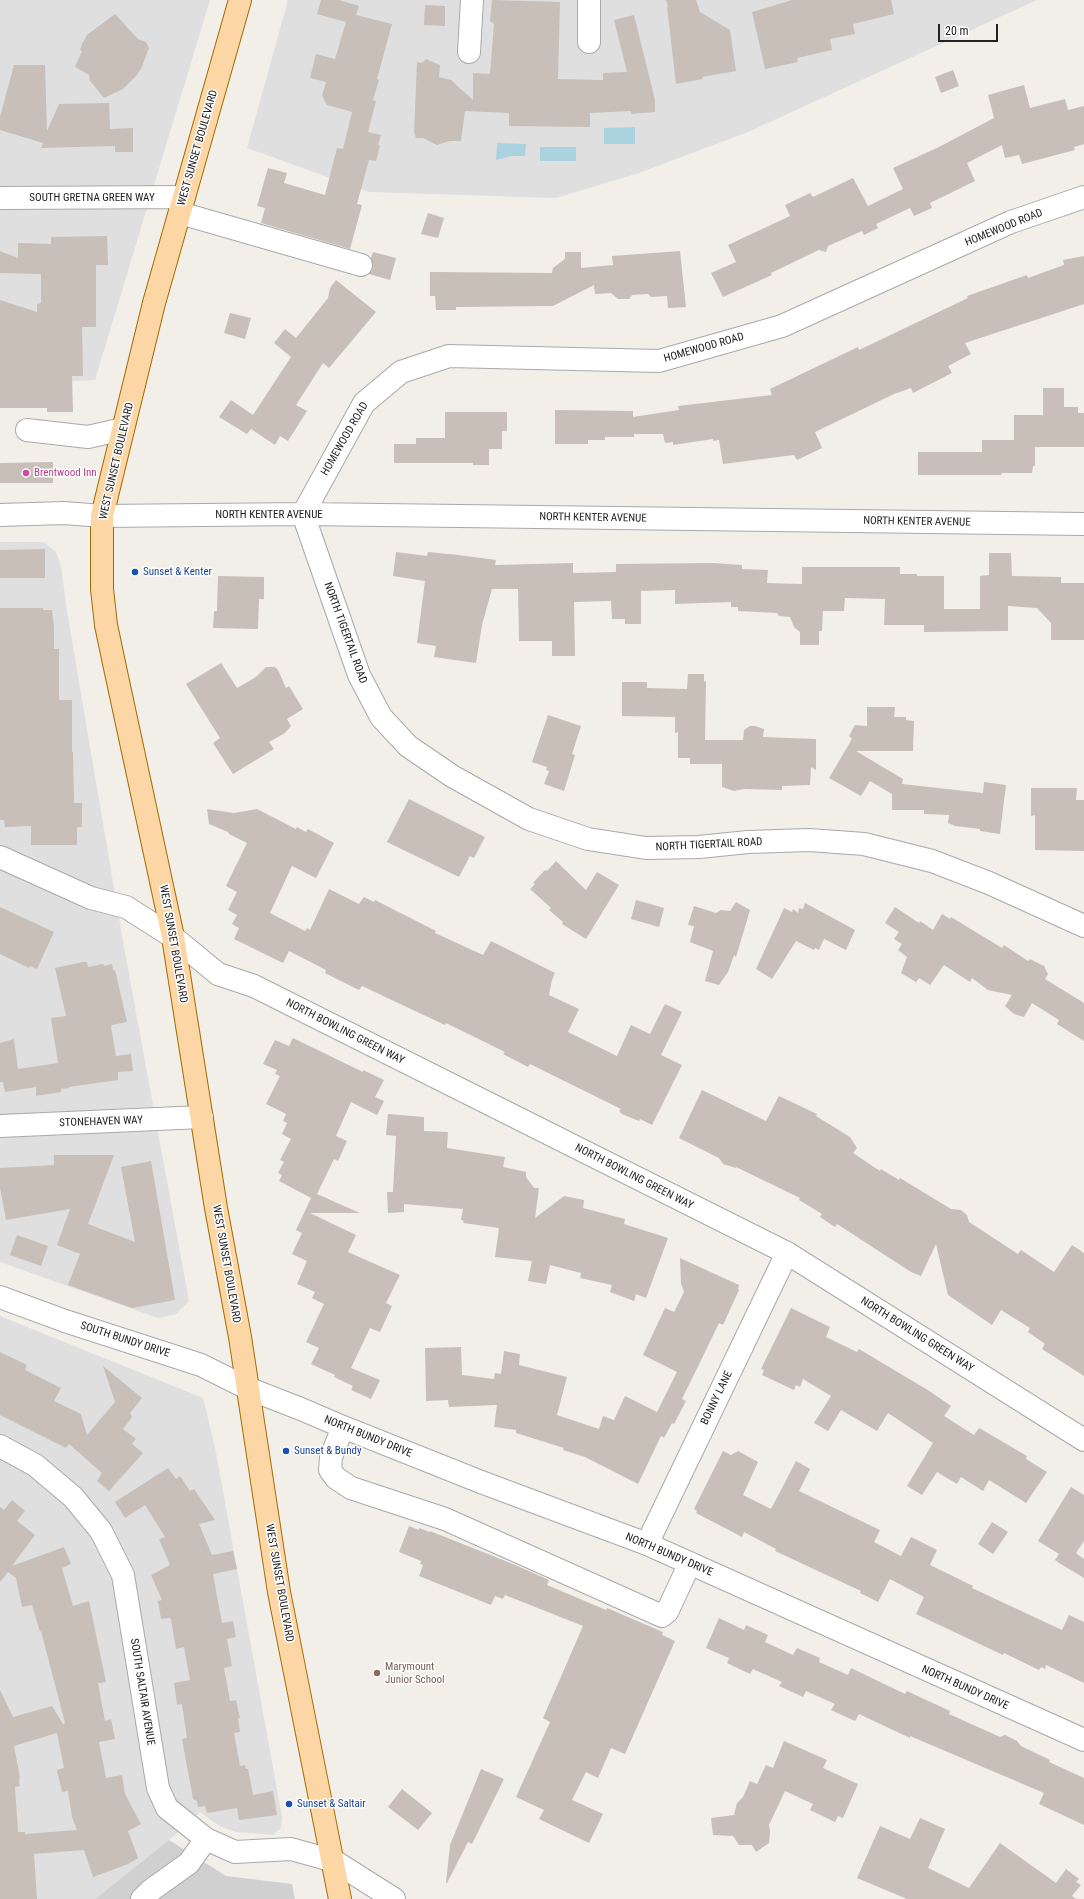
<!DOCTYPE html>
<html>
<head>
<meta charset="utf-8">
<style>
	body { margin:0 }
	#map { position:relative; width:1084px; height:1899px; overflow:hidden; background:#f2efe9; font-family:"Roboto Condensed",sans-serif }
	canvas { display:block }
	.scale { position:absolute; left:938px; top:24px; width:60px; height:18px; box-sizing:border-box; border:2px solid #222; border-top:0; padding-left:5px; font-size:12px; line-height:14px; white-space:nowrap; color:#222; -webkit-text-stroke:3px #fff; paint-order:stroke }
</style>
</head>
<body>
<div id="map">
<canvas width="1084" height="1899"></canvas>
<div class="scale">20 m</div>
</div>
<script>
const ctx = document.querySelector('canvas').getContext('2d');
ctx.lineJoin = 'round';
function fillPath(path, color) {
  ctx.fillStyle = color;
  ctx.fill(path, 'evenodd');
}
function shape(rows) {
  const path = new Path2D();
  for (const r of rows) {
    path.moveTo(r[0], r[1]);
    for (let i = 2; i < r.length; i += 2) path.lineTo(r[i], r[i + 1]);
  }
  return path;
}
function trace(path, color, width, dash) {
  ctx.strokeStyle = color;
  ctx.lineWidth = width;
  ctx.lineCap = dash ? 'butt' : 'round';
  ctx.setLineDash(dash || []);
  ctx.stroke(path);
}
function label(font, color, halo, rows, align = 'center') {
  ctx.font = font + ' "Roboto Condensed",sans-serif';
  ctx.lineWidth = 3;
  ctx.setLineDash([]);
  ctx.textBaseline = 'middle';
  ctx.strokeStyle = halo;
  ctx.fillStyle = color;
  for (const [text, x, y, turn = 0] of rows) {
    ctx.save();
    ctx.translate(x, y);
    ctx.rotate((+turn || 0) * Math.PI / 180);
    ctx.textAlign = isNaN(turn) ? turn : align;
    if (halo) ctx.strokeText(text, 0, 0);
    ctx.fillText(text, 0, 0);
    ctx.restore();
  }
}
fillPath(shape([
	[0,0,210,0,95,380,0,384],
	[288,0,1037,0,748,132,639,173,556,198,369,192,247,148],
	[0,542,44,542,56,552,61,566,67,611,124,947,189,1301,176,1314,158,1318,0,1262],
	[0,1316,203,1398,215,1447,282,1817,281,1828,273,1835,236,1832,219,1826,200,1812,169,1840,95,1899,0,1899]
]), '#e0dfdf');
fillPath(shape([
	[169,1840,226,1876,292,1884,295,1899,95,1899]
]), '#d0d0d0');
fillPath(shape([
	[635,127,635,144,604,144,604,128],
	[497,143,526,144,525,156,512,156,496,160],
	[540,147,576,147,576,161,540,161]
]), '#aad3df');
fillPath(shape([
	[321,0,339,0,359,6,356,15,392,24,377,79,379,80,373,100,376,101,368,132,381,135,378,145,380,145,376,161,369,160,357,204,362,205,350,249,261,223,265,208,257,206,268,168,287,173,284,183,325,195,337,148,343,149,352,112,327,105,322,96,326,82,310,78,316,54,335,59,346,22,317,14],
	[492,0,560,2,558,79,603,80,603,73,627,72,614,20,634,15,655,100,655,112,631,114,631,111,590,113,590,127,509,126,509,113,465,111,461,141,450,141,437,145,423,138,416,138,414,132,417,62,422,63,426,59,440,65,439,77,451,80,473,100,473,73,490,74,494,24,490,21],
	[666,0,696,0,700,12,730,30,736,71,702,77,703,79,676,84,667,7,668,7],
	[792,0,891,0,894,14,853,24,855,34,830,39,832,50,797,58,798,62,765,69,752,12],
	[425,5,445,6,445,26,424,25],
	[115,14,138,39,146,42,149,48,141,69,136,76,123,89,104,98,90,81,89,75,75,67,82,51,80,50,82,44,87,35],
	[14,65,45,65,47,131,59,104,109,103,110,129,133,128,133,152,115,152,115,146,41,148,43,143,0,130,0,117],
	[953,70,959,86,941,93,935,77],
	[1024,85,1030,108,1065,99,1068,110,1084,106,1084,144,1074,147,1075,150,1022,164,1019,155,1005,158,1002,145,967,163,975,181,930,203,932,208,914,216,910,208,876,224,878,228,864,235,862,231,828,246,826,252,819,250,796,261,771,273,772,275,723,297,711,273,736,262,728,245,790,216,785,205,810,193,813,197,853,178,868,206,903,189,893,168,939,147,994,118,988,95],
	[428,213,444,218,438,238,421,234],
	[107,236,108,265,96,265,96,327,82,327,83,376,72,376,73,412,47,412,47,408,0,408,0,300,37,312,37,304,41,303,41,274,0,273,0,251,18,258,18,243,51,244,51,237],
	[680,251,686,307,668,308,667,296,651,297,648,294,632,295,629,299,618,299,611,293,595,294,594,285,553,306,456,307,456,310,436,310,435,296,430,296,430,272,552,273,553,268,565,259,565,252,581,252,581,268,613,265,612,256],
	[373,252,396,258,390,280,369,274,373,268,371,258],
	[1084,256,1084,304,965,343,971,354,948,366,952,373,913,393,911,388,894,394,815,432,822,448,797,460,794,455,723,464,719,440,713,441,713,439,673,445,673,442,665,443,663,434,634,434,634,437,605,437,605,440,588,440,588,444,555,444,555,410,633,411,633,417,679,410,678,406,772,395,770,389,858,347,859,350,968,298,967,296,1027,275,1028,278,1064,265,1063,260],
	[336,280,376,312,329,368,323,363,296,405,307,411,288,441,280,436,275,445,251,429,247,434,219,417,231,400,253,415,291,357,274,343,285,329,296,338,328,298,330,288],
	[230,313,251,318,245,339,224,333],
	[1043,388,1064,388,1064,407,1078,407,1078,413,1084,413,1084,447,1035,447,1035,466,1033,466,1032,473,1002,473,1001,475,918,475,918,452,982,452,982,440,1014,440,1014,415,1043,415],
	[445,412,507,412,507,431,502,431,502,449,489,449,489,465,473,465,473,463,394,463,394,444,416,444,416,438,445,438],
	[53,462,53,483,0,483,0,463],
	[45,549,45,578,0,578,0,550],
	[396,552,427,556,428,552,458,555,496,560,495,565,573,563,573,573,616,572,616,564,713,563,742,565,742,569,768,570,767,583,802,584,802,567,900,567,900,574,917,574,917,576,944,576,944,609,980,609,980,576,989,575,989,553,1011,553,1012,576,1061,577,1061,583,1084,583,1084,640,1051,640,1051,623,1037,608,1008,606,1008,631,924,632,924,625,884,625,885,599,845,598,844,611,823,611,822,631,819,631,819,645,800,645,800,632,794,627,790,617,779,616,777,613,738,611,738,607,731,607,731,602,675,604,675,590,641,591,641,624,625,624,625,619,612,619,611,601,574,602,575,656,552,656,552,641,519,641,518,589,492,589,482,625,476,663,434,657,436,646,417,643,425,581,393,576],
	[218,576,264,577,264,599,259,599,258,629,213,628,214,611,217,611],
	[0,608,43,608,43,610,52,610,54,627,54,649,59,649,59,700,72,700,72,752,73,752,74,803,82,803,82,827,77,827,77,845,31,845,31,826,5,827,4,820,0,820],
	[221,663,237,688,256,677,266,667,275,667,278,670,286,688,289,686,303,709,287,719,291,726,285,733,269,742,274,749,233,774,213,743,220,738,186,684],
	[688,674,704,674,704,681,706,682,705,740,743,740,744,730,750,726,755,726,764,729,763,737,816,739,816,770,811,767,810,785,782,786,782,790,744,789,734,791,722,787,722,764,690,764,690,758,678,758,678,732,675,733,675,717,622,716,622,682,647,682,647,688,687,689],
	[867,707,895,707,894,717,906,717,906,720,914,721,913,751,856,751,903,779,902,784,983,793,984,782,1006,785,1000,834,980,831,980,829,955,826,948,823,949,815,924,814,924,810,892,810,892,794,870,781,861,796,829,778,852,739,849,736,855,725,867,726],
	[548,715,581,726,572,754,575,755,564,791,544,784,549,771,546,770,547,767,532,762],
	[1031,788,1077,788,1076,800,1084,800,1084,851,1035,850,1035,815,1031,816],
	[409,799,485,837,474,858,470,856,459,877,387,842],
	[207,809,234,813,257,809,296,829,297,827,306,832,308,829,334,843,316,878,292,866,270,913,305,931,307,928,310,930,329,889,359,904,364,897,374,902,375,900,436,931,435,933,483,955,491,941,555,973,552,980,549,995,579,1009,568,1032,617,1056,631,1025,650,1034,665,1004,682,1012,661,1055,682,1065,652,1125,640,1119,639,1121,622,1114,619,1111,621,1109,530,1064,528,1067,503,1054,505,1052,446,1023,445,1025,362,986,359,990,325,973,326,970,289,951,283,963,234,939,239,928,232,924,237,915,228,910,237,892,226,886,247,843,229,834,228,832,209,824],
	[556,861,586,890,597,872,619,885,586,939,562,924,563,922,549,910,551,908,530,889,535,884,533,883,545,870,547,871],
	[636,900,664,908,659,927,631,919],
	[736,902,750,910,736,957,734,955,728,972,719,985,705,981,713,951,690,942,694,926,688,925,694,906,716,913,721,910,730,911],
	[805,903,855,930,846,950,824,939,819,950,815,948,814,950,796,941,772,979,756,969,784,908,792,912,793,909,798,913,799,908,803,909],
	[0,907,54,932,37,969,30,966,29,968,0,954],
	[895,907,919,923,920,921,933,930,942,914,950,919,951,917,1002,948,1004,945,1028,961,1030,959,1044,966,1048,974,1045,979,1084,1003,1084,1041,1057,1024,1059,1020,1032,1003,1024,1017,1014,1014,1005,1006,1012,995,988,990,972,978,970,982,944,965,930,985,919,978,916,982,901,973,907,957,898,950,902,944,894,939,899,932,885,923],
	[83,962,87,962,88,967,103,964,104,966,112,964,113,970,115,970,127,1022,112,1025,111,1027,116,1056,131,1054,133,1071,118,1072,118,1080,69,1087,69,1088,61,1089,61,1092,36,1096,36,1087,5,1092,3,1082,0,1082,0,1043,14,1039,18,1069,58,1063,51,1018,66,1016,55,968],
	[293,1038,363,1072,363,1070,384,1080,375,1097,384,1101,377,1115,351,1102,336,1136,347,1141,338,1161,334,1159,317,1194,360,1213,310,1213,356,1235,348,1252,400,1275,386,1303,392,1306,380,1332,370,1328,351,1368,380,1380,371,1399,351,1390,353,1386,334,1377,335,1375,311,1364,319,1348,306,1342,324,1304,312,1298,315,1292,297,1284,307,1261,292,1254,302,1233,296,1230,311,1198,279,1181,282,1175,278,1173,284,1162,280,1160,291,1139,282,1134,287,1123,283,1121,286,1114,266,1104,280,1076,275,1074,277,1070,263,1064,275,1040,289,1046],
	[702,1090,766,1121,779,1096,817,1114,816,1116,850,1137,857,1148,853,1153,880,1171,881,1169,899,1180,900,1178,951,1209,961,1210,967,1215,969,1222,1018,1254,1021,1250,1054,1272,1072,1245,1084,1253,1084,1376,1042,1349,1045,1344,1028,1332,1030,1328,1001,1310,992,1325,948,1295,936,1244,921,1276,911,1272,837,1224,835,1227,820,1217,822,1214,799,1200,800,1198,736,1167,736,1168,723,1164,719,1158,679,1138],
	[388,1114,424,1117,424,1131,448,1132,447,1148,505,1157,503,1167,526,1172,526,1177,534,1188,539,1188,535,1218,564,1196,584,1200,583,1208,625,1219,624,1224,668,1238,646,1298,636,1294,634,1301,610,1292,612,1285,580,1278,581,1273,550,1265,546,1284,528,1281,532,1261,495,1257,499,1228,463,1223,464,1221,461,1220,463,1209,404,1204,404,1212,388,1213,387,1192,393,1192,396,1136,386,1135],
	[54,1155,114,1155,88,1224,135,1242,121,1167,151,1161,175,1300,132,1308,68,1285,80,1254,57,1245,70,1209,6,1220,0,1188,0,1168,54,1165],
	[17,1235,48,1246,41,1266,10,1255],
	[680,1258,739,1285,738,1289,739,1290,723,1325,719,1323,706,1350,682,1399,686,1401,674,1424,672,1423,664,1438,661,1436,638,1484,585,1457,563,1450,564,1448,516,1433,516,1430,494,1427,497,1405,449,1407,448,1400,426,1401,425,1348,461,1347,462,1375,494,1379,495,1373,501,1374,504,1351,520,1354,519,1365,567,1377,557,1415,599,1429,603,1416,614,1420,625,1396,657,1412,677,1372,643,1355,665,1308,674,1312,684,1292,681,1284],
	[791,1308,830,1327,826,1337,857,1352,859,1349,931,1392,951,1406,944,1416,974,1435,979,1428,1027,1456,1026,1459,1047,1472,1026,1503,989,1480,983,1491,961,1477,957,1484,937,1472,922,1495,907,1486,933,1443,888,1413,877,1431,841,1410,828,1431,814,1423,831,1396,803,1379,800,1387,796,1385,794,1390,762,1375,764,1370,761,1369],
	[0,1352,27,1365,25,1370,61,1388,54,1401,81,1414,87,1435,115,1402,103,1366,142,1398,130,1413,132,1417,123,1429,136,1439,132,1444,143,1453,109,1491,97,1481,102,1473,69,1444,66,1448,0,1415],
	[723,1451,731,1455,738,1451,758,1462,743,1495,771,1509,796,1461,810,1469,799,1491,880,1530,874,1542,901,1556,911,1537,937,1550,930,1565,973,1586,972,1588,1062,1630,1069,1615,1084,1622,1084,1683,1046,1665,1045,1669,1041,1667,1039,1670,1004,1653,1003,1655,986,1647,916,1614,924,1597,890,1579,878,1602,860,1593,861,1591,775,1551,776,1549,744,1532,742,1537,696,1513,697,1511,694,1509],
	[168,1468,176,1479,180,1476,190,1491,194,1489,215,1520,199,1524,212,1555,233,1551,237,1569,213,1574,222,1623,233,1621,236,1637,227,1639,232,1666,224,1668,230,1701,236,1700,240,1718,238,1718,240,1732,234,1733,240,1766,245,1765,246,1769,248,1769,253,1795,273,1791,277,1815,239,1820,237,1808,207,1813,205,1806,198,1807,197,1801,193,1799,182,1739,187,1738,182,1704,177,1705,174,1683,190,1680,184,1647,176,1649,171,1619,169,1618,161,1619,158,1601,162,1600,151,1575,170,1565,159,1539,165,1537,145,1505,125,1518,115,1502],
	[1071,1487,1084,1495,1084,1541,1076,1553,1084,1559,1084,1578,1059,1563,1055,1560,1059,1554,1038,1541],
	[12,1500,25,1511,17,1521,35,1535,12,1566,64,1547,71,1564,62,1568,73,1606,89,1601,106,1682,98,1683,105,1721,111,1719,115,1739,99,1742,106,1778,122,1775,125,1794,141,1824,128,1831,138,1858,128,1864,93,1877,84,1850,34,1854,37,1899,0,1899,0,1690,13,1717,52,1706,63,1724,65,1723,41,1631,40,1632,32,1605,22,1607,16,1578,8,1572,0,1582,0,1507,4,1510],
	[57,1733,64,1768,57,1770,62,1792,68,1791,72,1817,77,1830,25,1834,25,1832,18,1832,15,1787,20,1786,19,1779,20,1778,14,1746],
	[992,1522,1008,1532,993,1554,978,1544],
	[409,1526,419,1530,419,1528,430,1532,430,1531,513,1564,549,1580,547,1585,606,1610,607,1608,663,1632,662,1635,675,1641,625,1754,611,1748,598,1778,586,1772,572,1800,603,1814,589,1843,539,1819,544,1810,516,1797,550,1722,543,1718,583,1626,505,1595,503,1599,495,1596,491,1605,419,1576,423,1565,420,1564,421,1561,399,1552],
	[719,1618,744,1630,746,1625,768,1635,765,1642,793,1655,797,1648,820,1658,819,1662,848,1675,851,1668,905,1694,907,1691,950,1711,949,1714,1000,1737,1005,1735,1017,1741,1021,1746,1050,1760,1049,1762,1084,1778,1084,1825,1039,1804,1044,1793,910,1736,910,1738,859,1714,855,1721,831,1710,835,1704,806,1691,803,1697,779,1686,782,1682,753,1669,750,1674,727,1663,729,1658,706,1648],
	[784,1741,827,1760,823,1768,858,1784,843,1818,838,1816,835,1822,810,1810,813,1804,785,1791,769,1825,770,1832,769,1843,756,1852,752,1845,739,1845,733,1836,713,1835,711,1818,734,1815,737,1803,743,1797,750,1781,757,1784,766,1765,773,1768],
	[481,1769,504,1779,472,1844,468,1842,447,1883,446,1883,450,1845],
	[402,1789,432,1813,418,1830,388,1807],
	[920,1818,945,1829,928,1868,969,1888,1000,1843,1056,1883,1066,1869,1079,1879,1076,1882,1081,1885,1072,1896,1076,1899,907,1899,857,1878,880,1826,910,1839]
]), '#c7bfb8');
const minor = shape([
	[589,0,589,42],
	[469,52,472,0],
	[1084,197,1011,222,782,326,659,361,449,356,401,372,364,403,303,514,359,675,381,717,408,746,452,776,529,819,588,839,646,848,699,847,748,842,809,840,864,844,932,861,989,883,1084,926],
	[0,198,184,197],
	[180,213,361,265],
	[27,430,88,437,123,429],
	[0,515,64,513,102,516,303,514,1084,524],
	[0,857,91,898,126,907,173,937,218,974,254,986,787,1253,1084,1440],
	[0,1126,202,1117],
	[0,1297,65,1321,201,1365,247,1388,301,1409,343,1427,481,1482,647,1544,1084,1740],
	[343,1427,331,1457,330,1470,336,1478,351,1488,445,1519,662,1616,667,1612,690,1563],
	[0,1446,35,1465,73,1497,101,1531,123,1575,158,1788,167,1808,206,1839,235,1852,291,1849,334,1861,394,1899],
	[647,1544,787,1253],
	[142,1899,150,1891,189,1863,206,1839]
]);
const major = shape([
	[240,0,154,303,102,516,102,589,106,625,114,663,173,937,216,1208,240,1337,279,1592,340,1899]
]);
trace(minor, '#a9a9a9', 24);
trace(major, '#a06b00', 24);
trace(minor, '#fff', 22);
trace(major, '#fcd6a4', 22);
for (const [x, y, r, color] of [
	[26,473,4,"#d1479c"],
	[135,572,4,"#1a4fb4"],
	[286,1451,4,"#1a4fb4"],
	[377,1673,4,"#8d6e63"],
	[289,1804,4,"#1a4fb4"]
]) {
  const dot = new Path2D();
  dot.arc(x, y, r, 0, 2 * Math.PI);
  ctx.fillStyle = color;
  ctx.fill(dot);
  trace(dot, '#fff', 1.5);
}
label('11px', '#222', '#fff', [
	["WEST SUNSET BOULEVARD",198,148,-74],
	["SOUTH GRETNA GREEN WAY",92,198],
	["HOMEWOOD ROAD",1004,228,-22],
	["HOMEWOOD ROAD",704,348,-16],
	["HOMEWOOD ROAD",345,439,-60],
	["WEST SUNSET BOULEVARD",117,461,-77],
	["NORTH KENTER AVENUE",269,515],
	["NORTH KENTER AVENUE",593,518,1],
	["NORTH KENTER AVENUE",917,522,1],
	["NORTH TIGERTAIL ROAD",345,633,70],
	["NORTH TIGERTAIL ROAD",709,845,-3],
	["WEST SUNSET BOULEVARD",173,944,80],
	["NORTH BOWLING GREEN WAY",345,1032,27],
	["STONEHAVEN WAY",101,1122,-2],
	["NORTH BOWLING GREEN WAY",634,1177,27],
	["WEST SUNSET BOULEVARD",226,1264,80],
	["NORTH BOWLING GREEN WAY",917,1335,32],
	["SOUTH BUNDY DRIVE",125,1340,18],
	["BONNY LANE",717,1398,-64],
	["NORTH BUNDY DRIVE",368,1437,22],
	["NORTH BUNDY DRIVE",669,1555,23],
	["WEST SUNSET BOULEVARD",279,1583,80],
	["NORTH BUNDY DRIVE",965,1688,24],
	["SOUTH SALTAIR AVENUE",142,1692,81]
]);
label('11px', '#b23c85', '#fff', [
	["Brentwood Inn",34,473]
], 'left');
label('11px', '#164399', '#fff', [
	["Sunset & Kenter",143,572],
	["Sunset & Bundy",294,1451],
	["Sunset & Saltair",297,1804]
], 'left');
label('11px', '#785e54', '#fff', [
	["Marymount",385,1667],
	["Junior School",385,1680]
], 'left');
</script>
</body>
</html>
